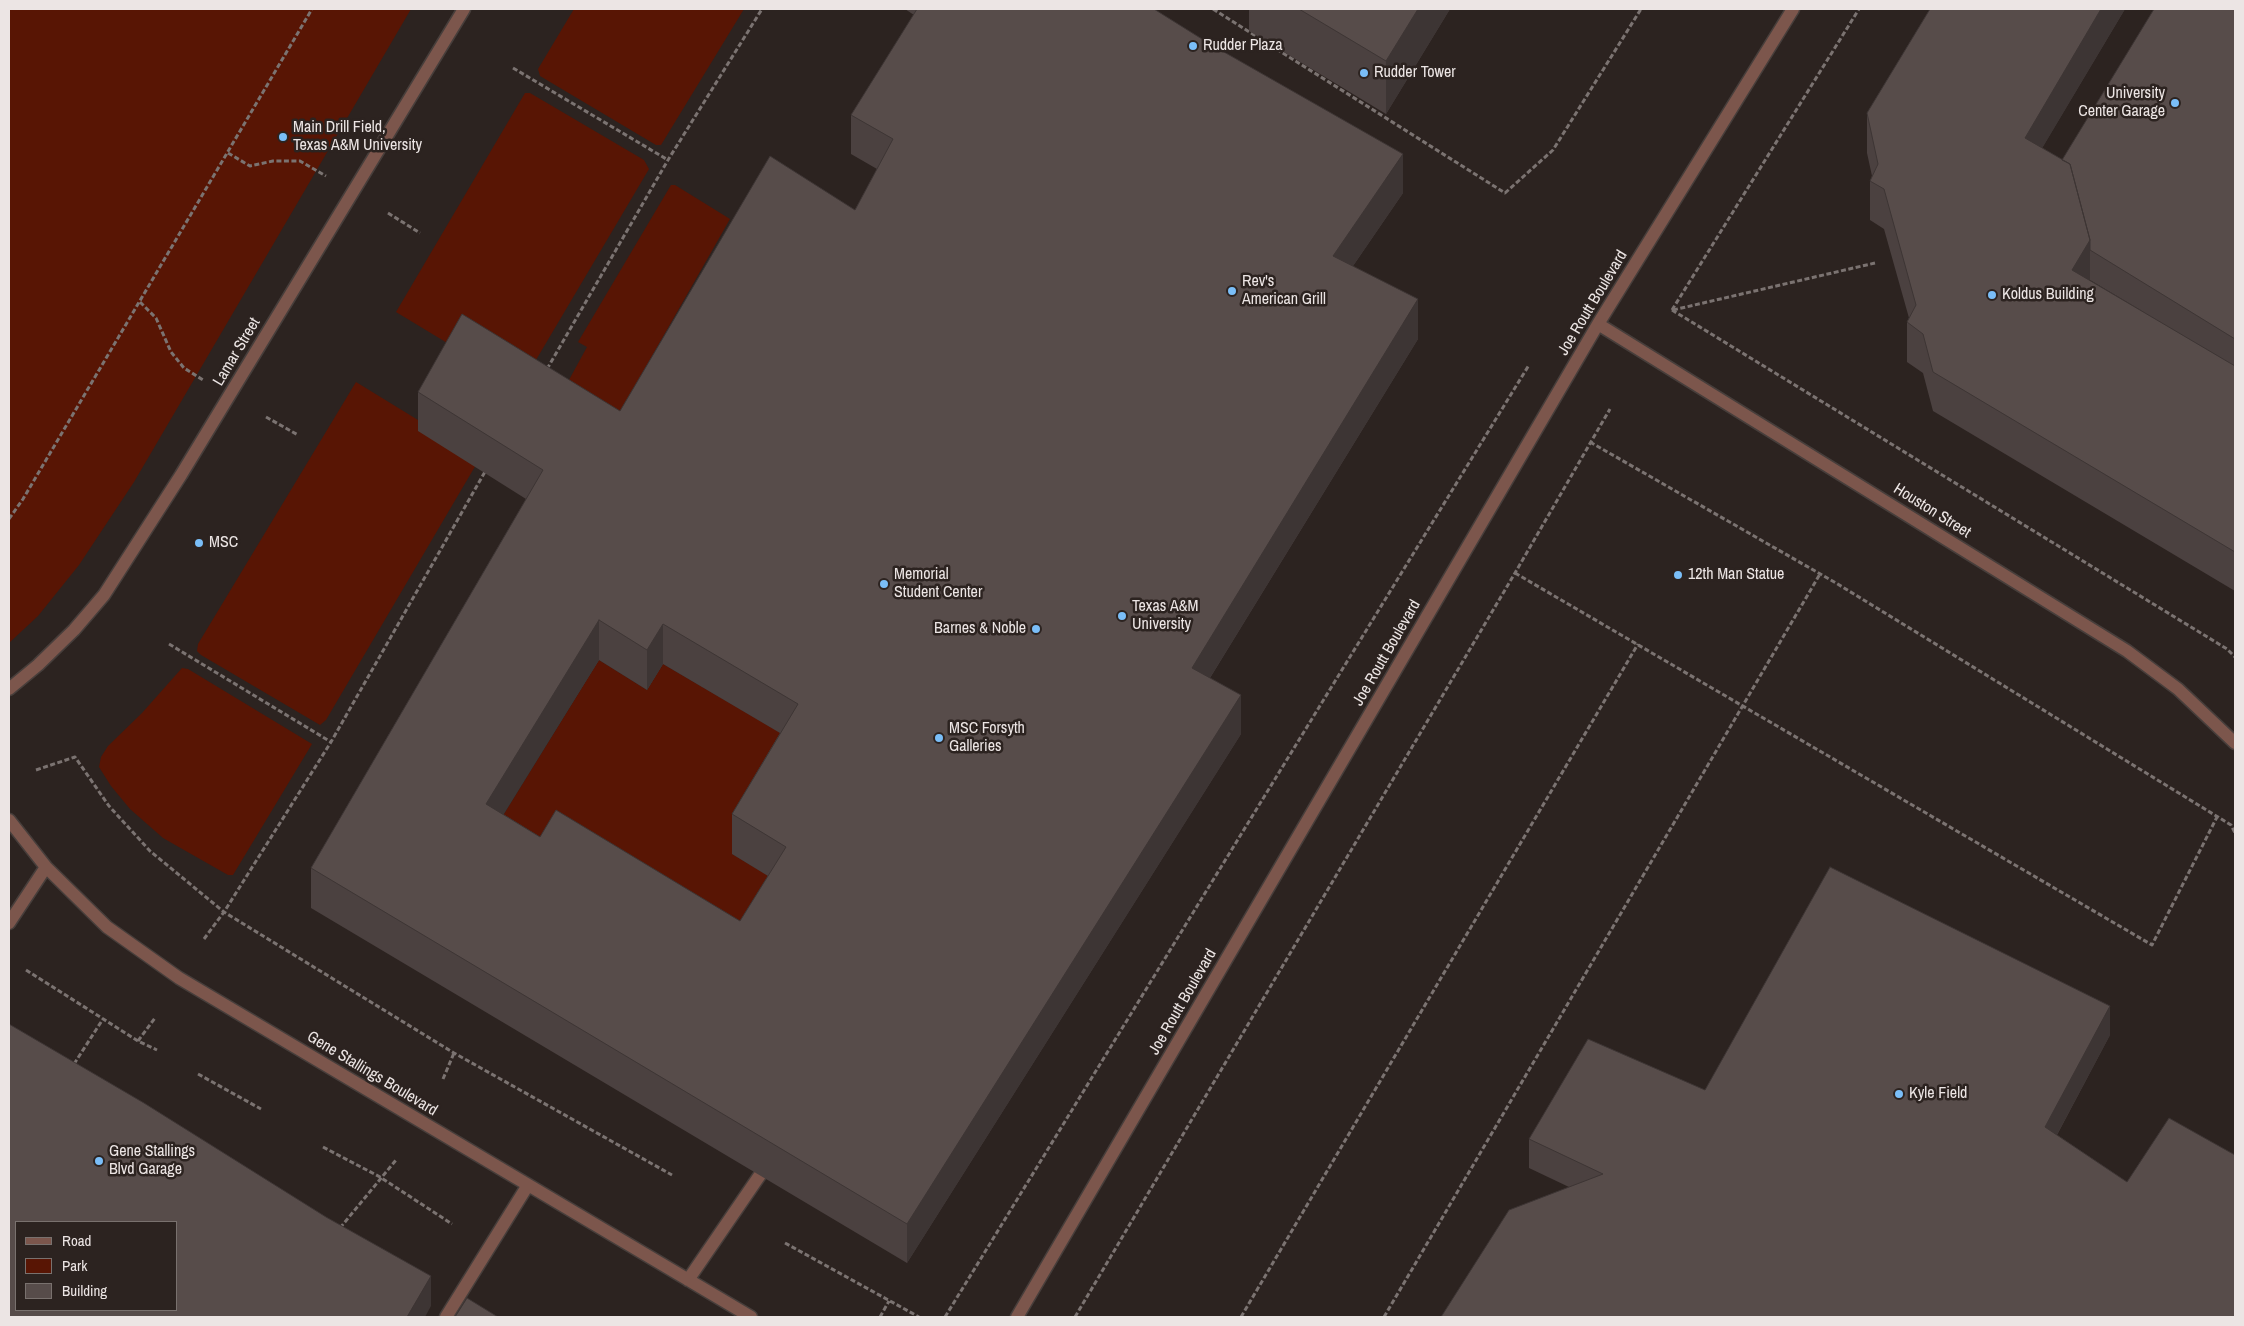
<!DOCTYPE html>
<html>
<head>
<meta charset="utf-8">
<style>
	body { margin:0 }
	#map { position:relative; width:2244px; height:1326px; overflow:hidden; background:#2c2320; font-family:"Archivo Narrow",sans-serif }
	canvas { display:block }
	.frame { position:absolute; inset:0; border:10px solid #ece5e4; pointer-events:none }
	.legend { position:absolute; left:15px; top:1221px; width:162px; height:90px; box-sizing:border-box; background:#2c2320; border:1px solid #79716e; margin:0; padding:6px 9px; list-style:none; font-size:15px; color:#ece5e4 }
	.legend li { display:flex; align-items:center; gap:10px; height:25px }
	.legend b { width:25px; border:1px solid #79716e }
</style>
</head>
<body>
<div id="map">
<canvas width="2244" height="1326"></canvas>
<div class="frame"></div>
<ul class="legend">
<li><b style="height:6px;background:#7c564c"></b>Road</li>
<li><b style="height:14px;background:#581504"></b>Park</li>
<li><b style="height:14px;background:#574c4a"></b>Building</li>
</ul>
</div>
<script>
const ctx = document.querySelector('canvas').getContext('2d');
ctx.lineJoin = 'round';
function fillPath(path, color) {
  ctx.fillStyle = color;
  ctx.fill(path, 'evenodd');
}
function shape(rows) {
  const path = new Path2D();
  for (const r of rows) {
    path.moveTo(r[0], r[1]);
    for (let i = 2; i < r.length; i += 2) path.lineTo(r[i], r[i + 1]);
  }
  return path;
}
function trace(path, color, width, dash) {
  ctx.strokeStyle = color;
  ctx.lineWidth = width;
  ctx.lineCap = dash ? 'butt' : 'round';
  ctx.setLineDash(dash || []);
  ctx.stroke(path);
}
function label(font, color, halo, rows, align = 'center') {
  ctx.font = font + ' "Archivo Narrow",sans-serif';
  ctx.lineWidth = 5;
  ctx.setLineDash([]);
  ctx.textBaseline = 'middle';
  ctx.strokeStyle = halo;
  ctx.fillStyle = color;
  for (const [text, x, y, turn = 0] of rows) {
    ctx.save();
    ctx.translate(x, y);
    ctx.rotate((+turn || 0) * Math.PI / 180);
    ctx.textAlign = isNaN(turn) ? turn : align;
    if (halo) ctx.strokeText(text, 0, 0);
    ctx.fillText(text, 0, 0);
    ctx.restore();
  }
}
fillPath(shape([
	[9,9,411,9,134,482,79,565,38,616,9,643],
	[574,9,744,9,661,145,656,145,540,76,538,69],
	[525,93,530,93,644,160,649,169,520,387,396,312],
	[671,185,675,185,730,219,615,421,564,389,587,347,578,342],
	[356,382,480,458,326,720,320,725,201,655,197,651,198,644],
	[599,660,647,690,663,664,798,743,732,854,786,886,740,961,486,843],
	[182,668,188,669,312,744,233,875,228,875,163,838,130,809,111,786,99,767,101,757,108,746,142,713]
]), '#581504');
const minor = shape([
	[1598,324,2127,651,2178,689,2235,743],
	[9,689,38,665,74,630,104,595,181,475,464,9],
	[9,820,46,867,107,927,179,978,751,1317],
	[9,923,46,867],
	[688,1280,760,1175],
	[446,1317,528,1185],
	[1017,1317,1598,324,1793,9]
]);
trace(minor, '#473e3b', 15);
trace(shape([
	[1213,9,1505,193,1553,150,1641,9],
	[513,68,668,160],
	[228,153,250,166,273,161,300,161,326,176],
	[388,213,420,233],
	[140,302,156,318,171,352,184,368,203,380],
	[1672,310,2227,649,2235,657],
	[1672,310,1859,9],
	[1673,310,1875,263],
	[547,369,668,160,762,9],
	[266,417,298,435],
	[1590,442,1836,583,2231,825,2235,833],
	[9,519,23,499,312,9],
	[1515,573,2152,945,2217,817],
	[169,644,331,742],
	[36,770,75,757,109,806,150,851,224,912,454,1053,672,1175],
	[204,939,224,912,331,742,486,470],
	[26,970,138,1041,157,1050],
	[138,1041,155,1018],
	[74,1064,103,1019],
	[198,1074,261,1109],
	[443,1079,454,1053],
	[323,1147,380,1177,452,1224],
	[340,1228,396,1160],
	[785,1243,919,1317],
	[880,1317,889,1301],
	[945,1317,1529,365],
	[1075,1317,1515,573,1610,409],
	[1241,1317,1638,644],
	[1384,1317,1820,574]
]), '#7b7371', 3, [5, 2.5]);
trace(minor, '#7c564c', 12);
fillPath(shape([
	[905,9,1154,9,1403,193,1353,266,1418,339,1210,678,1241,734,907,1263,311,908,311,868,526,499,418,431,418,392,620,411,855,210,877,169,851,154,851,115,914,15],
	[599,660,647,690,663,664,780,733,732,814,732,854,768,876,740,921,540,837,503,814],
	[1249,9,1450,9,1386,114,1249,31],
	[1930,9,2125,9,2042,148,2062,160,2235,9,2235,591,1933,411,1923,373,1907,362,1907,322,1909,318,1884,229,1870,220,1870,181,1872,176,1867,153,1867,113],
	[2089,280,2090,280,2149,315],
	[2110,1035,2057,1135,2127,1182,2235,1317,1569,1187,1529,1168,1529,1139,1705,1090]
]), '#4b4140');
fillPath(shape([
	[1418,9,1450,9,1386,114,1386,61],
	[2101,9,2125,9,2025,177,2025,138],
	[1403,154,1403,193,1333,295,1333,256],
	[2090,240,2090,280,2072,310,2072,270],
	[1418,299,1418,339,1192,707,1192,668],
	[599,620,599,660,486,843,486,804],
	[663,624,663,664,647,690,647,650],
	[1241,695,1241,734,907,1263,907,1224],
	[2110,1006,2110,1035,2045,1157,2045,1127],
	[431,1276,431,1306,425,1317,407,1317]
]), '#3d3534');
const building = shape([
	[917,9,1154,9,1210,44,1403,154,1333,256,1418,299,1192,668,1241,695,907,1224,311,868,543,470,418,392,462,314,620,411,770,156,855,210,893,139,851,115,917,9],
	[599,620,647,650,663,624,798,704,732,814,786,847,740,921,556,810,540,837,486,804,599,620],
	[1299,9,1418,9,1386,61,1299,9],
	[1930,9,2101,9,2025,138,2070,164,2090,240,2072,270,2235,366,2235,552,1933,372,1923,334,1907,322,1916,305,1884,189,1870,181,1878,164,1867,113,1930,9],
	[2154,9,2235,9,2235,339,2090,250,2090,240,2070,164,2062,160,2154,9],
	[1830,867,2110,1006,2045,1127,2127,1182,2169,1118,2235,1155,2235,1317,1441,1317,1509,1210,1603,1174,1529,1139,1588,1039,1705,1090,1830,867],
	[9,1024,144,1103,326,1217,431,1276,407,1317,9,1317,9,1024],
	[16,1222,176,1222,176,1310,16,1310,16,1222],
	[467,1298,498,1317,455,1317,467,1298]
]);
fillPath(building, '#574c4a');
trace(building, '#3d3534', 1);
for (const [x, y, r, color] of [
	[1193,46,5,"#7abef8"],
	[1364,73,5,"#7abef8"],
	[2175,103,5,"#7abef8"],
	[283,137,5,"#7abef8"],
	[1232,291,5,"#7abef8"],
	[1992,295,5,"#7abef8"],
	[199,543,5,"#7abef8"],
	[1678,575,5,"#7abef8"],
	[884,584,5,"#7abef8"],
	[1122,616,5,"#7abef8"],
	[1036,629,5,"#7abef8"],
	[939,738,5,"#7abef8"],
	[1899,1094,5,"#7abef8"],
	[99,1161,5,"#7abef8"]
]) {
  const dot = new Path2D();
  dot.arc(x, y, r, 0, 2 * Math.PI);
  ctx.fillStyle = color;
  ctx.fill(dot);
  trace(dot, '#2c2320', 2);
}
label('16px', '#ece5e4', '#2c2320', [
	["Rudder Plaza",1203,46],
	["Rudder Tower",1374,73],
	["University",2165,94,"right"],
	["Center Garage",2165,112,"right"],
	["Main Drill Field,",293,128],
	["Texas A&M University",293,146],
	["Rev's",1242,282],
	["American Grill",1242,300],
	["Koldus Building",2002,295],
	["MSC",209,543],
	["Memorial",894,575],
	["Student Center",894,593],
	["12th Man Statue",1688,575],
	["Texas A&M",1132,607],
	["University",1132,625],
	["Barnes & Noble",1026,629,"right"],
	["MSC Forsyth",949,729],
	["Galleries",949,747],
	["Kyle Field",1909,1094],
	["Gene Stallings",109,1152],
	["Blvd Garage",109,1170]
], 'left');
label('16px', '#ece5e4', '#2c2320', [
	["Joe Routt Boulevard",1593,303,-59],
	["Lamar Street",237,352,-59],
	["Houston Street",1932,511,32],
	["Joe Routt Boulevard",1387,653,-60],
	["Joe Routt Boulevard",1183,1002,-60],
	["Gene Stallings Boulevard",372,1074,31]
]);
</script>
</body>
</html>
